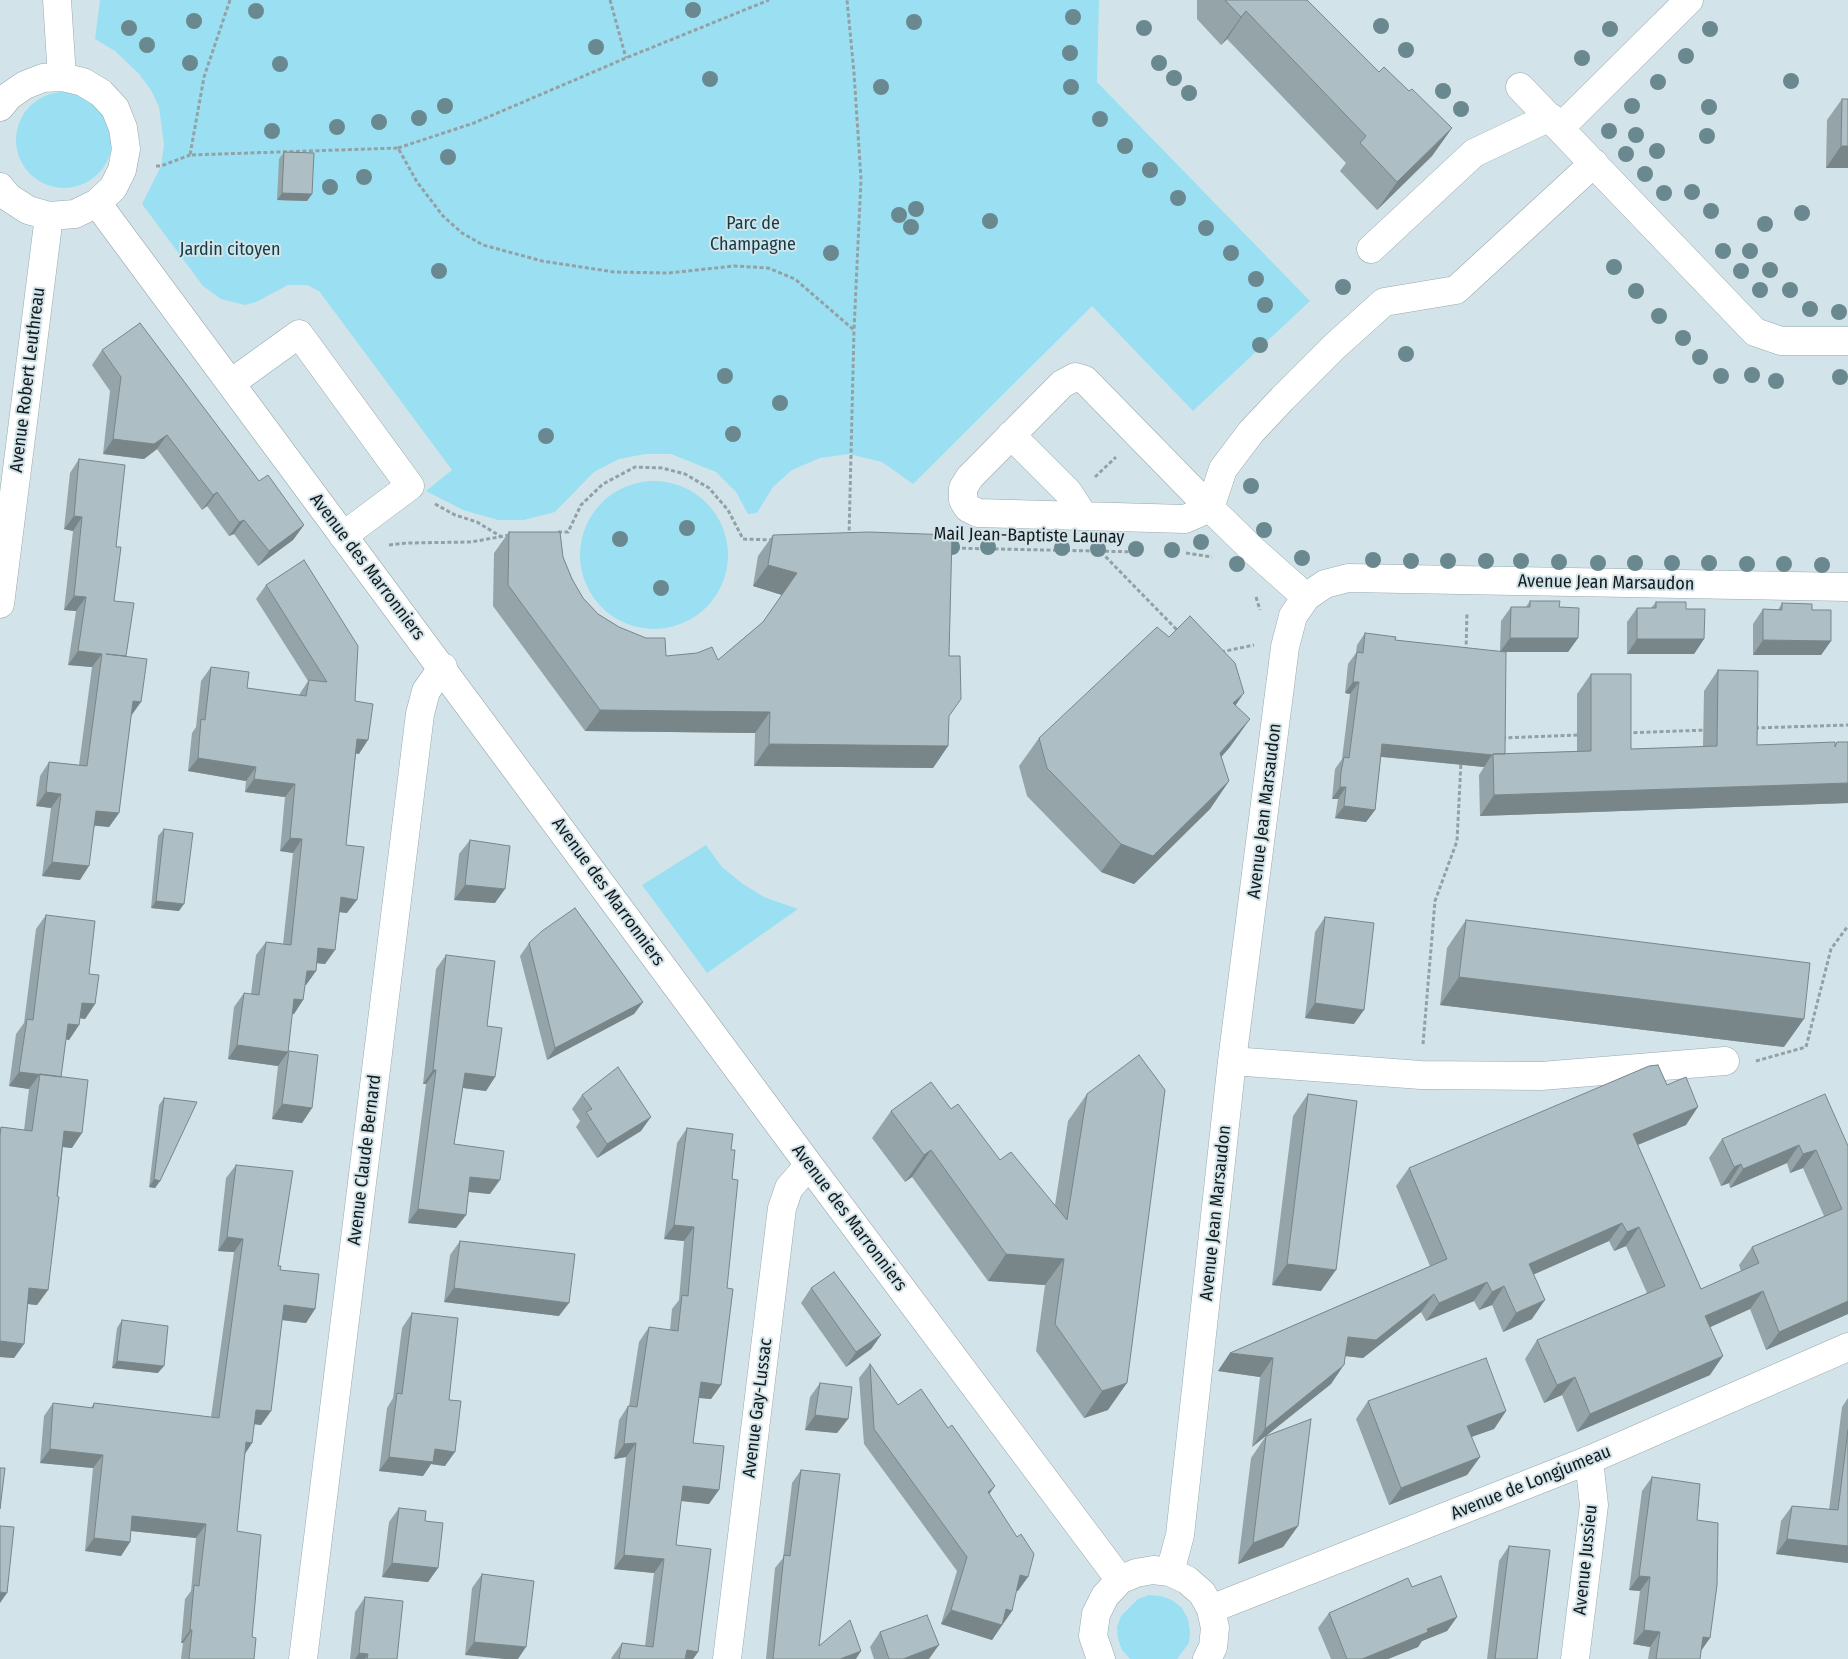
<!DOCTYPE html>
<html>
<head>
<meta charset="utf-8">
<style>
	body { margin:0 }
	canvas { display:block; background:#d2e4e9 }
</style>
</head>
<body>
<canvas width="1848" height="1659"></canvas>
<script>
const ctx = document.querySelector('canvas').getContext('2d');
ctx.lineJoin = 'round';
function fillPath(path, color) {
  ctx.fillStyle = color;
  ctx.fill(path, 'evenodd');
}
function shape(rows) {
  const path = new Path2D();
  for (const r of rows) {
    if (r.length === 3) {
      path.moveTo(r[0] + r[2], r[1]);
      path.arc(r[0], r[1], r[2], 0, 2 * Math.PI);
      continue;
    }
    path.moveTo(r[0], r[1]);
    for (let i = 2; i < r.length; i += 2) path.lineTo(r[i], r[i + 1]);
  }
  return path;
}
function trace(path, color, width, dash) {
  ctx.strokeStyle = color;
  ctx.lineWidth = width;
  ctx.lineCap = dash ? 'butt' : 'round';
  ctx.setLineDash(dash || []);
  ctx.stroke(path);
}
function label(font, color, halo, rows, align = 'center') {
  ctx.font = font + ' "Fira Sans Condensed",sans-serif';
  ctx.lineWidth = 4;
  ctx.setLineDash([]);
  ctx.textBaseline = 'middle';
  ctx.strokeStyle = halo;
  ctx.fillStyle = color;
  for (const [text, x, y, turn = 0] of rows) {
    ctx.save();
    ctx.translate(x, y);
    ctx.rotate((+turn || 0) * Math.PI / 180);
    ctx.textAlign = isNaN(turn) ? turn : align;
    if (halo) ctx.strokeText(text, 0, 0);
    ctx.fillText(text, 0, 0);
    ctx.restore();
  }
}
fillPath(shape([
	[100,0,1099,0,1097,82,1310,301,1193,411,1092,306,913,484,882,462,849,454,820,458,792,470,773,487,757,513,748,514,736,492,716,472,671,454,645,454,619,459,594,472,555,512,524,520,498,520,463,510,426,491,452,470,319,291,307,285,288,285,256,302,245,305,221,299,203,286,142,204,161,166,164,145,159,107,151,90,139,74,115,51,95,39],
	[64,140,48],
	[654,555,74],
	[706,845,722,867,743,884,764,897,798,909,707,973,642,885],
	[1149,1595,1161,1596,1172,1600,1182,1608,1188,1619,1190,1631,1189,1643,1177,1659,1130,1659,1122,1650,1118,1639,1117,1627,1121,1616,1138,1599]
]), '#9be0f2');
const minor = shape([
	[57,0,62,77],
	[1520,87,1755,332,1781,341,1848,341],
	[0,107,9,96,25,85,43,78,62,77,83,82,101,93,115,108,123,128,126,149,122,170,113,188,97,203,75,214,49,216,28,210,8,197,0,187],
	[1560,128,1689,0],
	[97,203,809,1165,1120,1580],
	[1371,249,1474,153,1550,117],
	[1075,377,1085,380,1210,508,1185,519,978,513,968,508,963,500,963,488,970,477,1062,384,1075,377],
	[231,383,299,334,410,486,343,536],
	[1011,435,1068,492,1083,515],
	[1306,597,1253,550,1210,508,1223,469,1251,432,1282,399,1335,346,1384,302,1456,290,1594,163],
	[0,604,49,216],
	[1232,1061,1421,1075,1541,1076,1725,1061],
	[1170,1572,1180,1535,1232,1061,1285,647,1293,616,1306,597,1325,584,1348,578,1848,587],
	[1211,1609,1589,1460,1848,1347],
	[303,1659,420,714,426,691,443,667],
	[727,1659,782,1208,789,1188,809,1165],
	[1101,1659,1093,1636,1096,1614,1105,1596,1120,1580,1136,1573,1153,1570,1170,1572,1187,1580,1202,1593,1211,1609,1215,1628,1213,1647,1207,1659],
	[1575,1659,1594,1505,1589,1460]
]);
trace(minor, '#97a9ae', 29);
trace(shape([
	[230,0,204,77,190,155,398,148,417,182,443,216,462,233,483,245,542,261,614,272,669,273,734,266,768,268,795,279,854,330,861,179,854,73,847,0],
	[610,0,626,58],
	[398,148,474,123,626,58,769,0],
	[156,166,161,166,190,155],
	[1095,477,1116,457],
	[435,504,455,515,477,522,500,536],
	[558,532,568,532,581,505,603,484,635,467,662,468,685,474,709,488,728,510,743,539,773,540],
	[849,537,854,330],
	[389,545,407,543,471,542,510,535],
	[949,548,1140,552],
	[1101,552,1179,632],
	[1186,553,1212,557],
	[1256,597,1260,610],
	[1466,651,1467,612],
	[1221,652,1254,645],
	[1755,728,1848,725],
	[1627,733,1706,730],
	[1502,738,1578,735],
	[1423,1044,1435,901,1457,841,1461,762],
	[1756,1061,1806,1047,1831,949,1848,926]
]), '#93a1a5', 3, [4, 2.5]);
trace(minor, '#fff', 28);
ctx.fillStyle = '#6a888f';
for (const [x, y] of [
	[693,10],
	[256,11],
	[1073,17],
	[194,21],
	[914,22],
	[1381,26],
	[129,28],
	[1144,28],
	[1610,29],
	[1710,29],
	[147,45],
	[596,47],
	[1406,50],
	[1070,53],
	[1686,56],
	[1582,58],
	[190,63],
	[1159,63],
	[280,64],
	[1174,78],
	[710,79],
	[1791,81],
	[1658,82],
	[881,87],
	[1071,87],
	[1443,91],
	[1189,93],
	[445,106],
	[1632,106],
	[1709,107],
	[1461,109],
	[419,118],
	[1100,119],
	[379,122],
	[337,127],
	[272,131],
	[1609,131],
	[1636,135],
	[1707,136],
	[1125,146],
	[1657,151],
	[1626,154],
	[448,157],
	[1150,170],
	[1645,174],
	[364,177],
	[330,187],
	[1692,192],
	[1664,193],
	[1178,198],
	[916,209],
	[1711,211],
	[1802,213],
	[899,215],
	[990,221],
	[1765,224],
	[911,227],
	[1206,228],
	[1723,251],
	[1750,251],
	[831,253],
	[1231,253],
	[1614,267],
	[1770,270],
	[439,271],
	[1741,271],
	[1256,279],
	[1343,287],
	[1760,290],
	[1790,290],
	[1636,291],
	[1265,305],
	[1810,309],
	[1839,312],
	[1659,316],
	[1683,338],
	[1260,345],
	[1406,354],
	[1700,357],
	[1752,375],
	[725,376],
	[1721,376],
	[1840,377],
	[1776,381],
	[780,403],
	[733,434],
	[546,436],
	[1251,486],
	[687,528],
	[1264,530],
	[620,539],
	[1201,542],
	[952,547],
	[988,547],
	[1062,548],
	[1098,549],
	[1136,549],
	[1172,550],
	[1302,558],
	[1373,560],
	[1411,561],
	[1448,561],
	[1486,561],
	[1521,561],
	[1559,562],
	[1598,563],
	[1635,563],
	[1672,563],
	[1709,563],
	[1237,564],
	[1747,564],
	[1784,564],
	[1822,565],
	[661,588]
]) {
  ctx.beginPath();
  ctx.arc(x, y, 8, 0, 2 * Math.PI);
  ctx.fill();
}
fillPath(shape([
	[1197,0,1307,0,1379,72,1409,91,1452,128,1432,156,1377,210,1340,171,1346,163,1227,39,1221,45,1197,19],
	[1842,99,1848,168,1826,168,1827,120],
	[284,152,312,194,307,201,277,200,279,159],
	[102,350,259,481,304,525,293,540,258,566,234,534,229,536,207,506,202,510,157,449,144,459,103,454,110,391,92,365],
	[79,459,116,547,114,601,126,656,131,715,119,813,109,827,95,825,80,880,42,876,51,808,36,806,40,776,49,762,79,765,92,667,68,665,76,611,64,610,73,531,64,529,70,473],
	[509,532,563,557,572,579,583,598,598,614,619,627,666,656,718,660,763,622,782,595,753,586,758,556,773,535,949,656,948,746,933,768,754,766,755,733,585,731,493,606,494,553],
	[266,585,355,701,359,754,356,753,346,845,347,913,339,912,335,950,325,964,316,963,316,971,306,985,305,985,303,1000,294,1014,292,1014,288,1052,312,1108,302,1123,272,1119,278,1066,228,1059,234,1007,244,993,251,994,256,955,266,942,283,944,293,853,280,851,285,797,245,792,246,781,188,771,192,733,196,727,201,681,211,667,247,688,299,695,308,681,256,599],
	[1530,601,1559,607,1578,638,1568,652,1504,652,1505,754,1577,751,1577,694,1591,674,1631,749,1703,747,1704,691,1718,670,1757,745,1835,745,1837,742,1848,803,1480,816,1479,775,1484,767,1381,757,1375,810,1366,822,1335,818,1338,799,1332,799,1335,769,1342,759,1350,694,1345,693,1348,664,1356,653,1357,645,1365,633,1395,640,1500,652,1501,621,1511,607,1526,607],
	[1656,602,1686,609,1704,639,1694,654,1627,654,1627,622,1637,608,1651,608],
	[1782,603,1812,610,1831,641,1821,655,1753,655,1753,624,1763,609,1778,610],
	[1235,706,1230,747,1221,757,1229,781,1210,809,1134,884,1101,872,1027,796,1019,766,1039,738],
	[164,829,179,911,151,908,158,836],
	[470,840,495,903,454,900,459,854],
	[46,915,89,974,95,1004,85,1019,80,1018,79,1025,69,1040,66,1039,61,1077,72,1148,63,1147,48,1290,37,1305,28,1304,24,1344,14,1358,0,1357,0,1128,1,1127,24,1130,29,1089,9,1086,16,1034,24,1023,36,929],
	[1325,917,1354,1024,1305,1018,1315,932],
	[1466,920,1784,1047,1440,1005,1447,948],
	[529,943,643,1002,634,1014,547,1060,520,956],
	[446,955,487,1026,495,1077,486,1091,463,1088,454,1144,490,1194,468,1192,466,1215,456,1228,408,1223,426,1084,423,1084,436,969],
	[1667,1085,1686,1125,1638,1145,1701,1289,1741,1271,1739,1265,1752,1247,1824,1216,1803,1168,1790,1173,1787,1163,1730,1188,1729,1183,1721,1186,1709,1158,1722,1139,1848,1146,1848,1314,1766,1350,1750,1309,1710,1327,1710,1375,1577,1432,1562,1395,1544,1403,1525,1359,1537,1340,1647,1293,1626,1246,1614,1251,1609,1241,1534,1274,1532,1319,1503,1332,1492,1305,1479,1310,1474,1301,1426,1321,1421,1312,1363,1358,1345,1356,1331,1384,1252,1447,1260,1377,1218,1371,1230,1353,1430,1266,1396,1186,1409,1168],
	[1087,1094,1108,1410,1084,1418,1036,1351,1045,1285,988,1281,912,1177,905,1182,872,1138,891,1111,951,1109,1000,1160,1055,1205,1068,1121],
	[1308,1094,1321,1291,1272,1285,1293,1116],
	[582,1095,641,1131,597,1158,576,1127,580,1121,572,1109],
	[164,1098,160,1181,155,1188,149,1187,159,1105],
	[687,1128,731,1150,732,1179,721,1385,711,1399,699,1398,693,1443,709,1504,681,1501,676,1545,698,1652,693,1659,611,1659,612,1657,622,1643,645,1646,654,1573,614,1569,626,1457,614,1459,619,1420,628,1406,629,1406,639,1342,649,1327,670,1330,672,1309,679,1300,684,1241,664,1239,677,1143],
	[236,1165,278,1266,280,1270,315,1309,306,1323,282,1320,271,1411,261,1425,254,1424,252,1443,245,1453,237,1531,252,1637,254,1659,181,1659,183,1643,181,1643,185,1599,191,1591,196,1538,131,1531,130,1542,121,1556,85,1551,93,1468,40,1463,44,1416,53,1403,91,1408,94,1403,211,1417,234,1252,218,1251,226,1178],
	[460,1241,559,1316,444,1302,450,1255],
	[811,1288,881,1335,871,1349,846,1367,801,1303],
	[412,1313,449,1400,445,1466,431,1464,423,1476,379,1471,387,1408,393,1398,402,1328],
	[122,1320,158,1373,112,1368,117,1328],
	[870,1364,898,1405,989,1494,1018,1591,1016,1591,1012,1611,992,1640,941,1624,957,1571,864,1444,859,1378],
	[820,1383,848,1419,837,1433,805,1430,810,1397],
	[1848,1398,1848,1563,1776,1554,1781,1521,1792,1506,1829,1510,1842,1407],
	[1368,1401,1506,1411,1494,1429,1471,1437,1480,1457,1467,1475,1389,1505,1356,1419],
	[1266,1436,1298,1526,1283,1547,1238,1564,1251,1458],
	[801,1470,819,1646,856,1659,766,1659,775,1568,783,1558,792,1483],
	[1652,1477,1697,1520,1710,1638,1701,1651,1700,1659,1648,1659,1650,1647,1633,1644,1640,1591,1629,1590,1642,1491],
	[399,1508,425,1521,438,1568,428,1582,382,1577,389,1522],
	[1509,1546,1537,1659,1487,1659,1499,1561],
	[482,1574,534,1581,465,1655,472,1588],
	[1412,1587,1457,1617,1447,1631,1422,1641,1418,1647,1388,1659,1331,1659,1318,1628,1329,1613],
	[365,1597,397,1659,350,1659,355,1612],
	[880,1632,929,1659,874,1659,870,1647]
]), '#95a4a9');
fillPath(shape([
	[1246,11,1227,39,1221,45,1241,17],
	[1452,128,1432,156,1377,210,1397,182],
	[1841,146,1848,146,1848,168,1826,168],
	[282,193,312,194,307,201,277,200],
	[167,435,157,449,144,459,103,454,113,439],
	[217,492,207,506,202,510,213,495],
	[74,516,82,517,73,531,64,529],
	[244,520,234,534,229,536,239,522],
	[304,525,293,540,258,566,269,551],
	[768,565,797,573,782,595,753,586],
	[74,596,86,597,76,611,64,610],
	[1510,638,1578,638,1568,652,1500,652],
	[1637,639,1704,639,1694,654,1627,654],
	[1763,640,1831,641,1821,655,1753,655],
	[78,651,102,654,92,667,68,665],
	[1353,682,1359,682,1350,694,1345,693],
	[1244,693,1225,721,1233,703],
	[133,701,141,702,131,716],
	[600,710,770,712,755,733,585,731],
	[1250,719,1230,747,1200,781,1220,753],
	[357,739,368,740,359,754,348,752],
	[769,744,948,746,933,768,754,766],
	[1382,744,1492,755,1484,767,1374,756],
	[198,758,256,767,246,781,188,771],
	[254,779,295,784,285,797,245,792],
	[1229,781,1210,809,1134,884,1101,872,1121,844],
	[1848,783,1848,803,1480,816,1494,795],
	[1340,787,1346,787,1338,799,1332,799],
	[46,792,61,794,51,808,36,806],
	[1344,806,1375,810,1366,822,1335,818],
	[96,811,119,813,109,827,87,825],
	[290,838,302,839,293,853,280,851],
	[52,862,89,866,80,880,42,876],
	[465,885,505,889,495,903,454,900],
	[341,897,357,900,347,913,331,911],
	[156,901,184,904,179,911,151,908],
	[318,948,335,950,325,964,308,962],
	[307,971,316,971,306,985,297,984],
	[1459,977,1804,1019,1784,1047,1440,1005],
	[294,999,303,1000,294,1014,284,1013],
	[643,1002,634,1014,547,1060,555,1048],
	[82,1003,95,1004,85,1019,72,1017],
	[1315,1003,1364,1010,1354,1024,1305,1018],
	[68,1024,79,1025,69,1040,58,1038],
	[237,1045,288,1052,278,1066,228,1059],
	[433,1070,436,1070,426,1084,423,1084],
	[19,1072,61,1077,40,1074,29,1089,9,1086],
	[465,1073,495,1077,486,1091,456,1087],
	[282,1104,312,1108,302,1123,272,1119],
	[1698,1107,1686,1125,1620,1152,1633,1134],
	[651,1117,641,1131,597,1158,607,1144],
	[64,1131,82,1133,72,1148,54,1146],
	[1799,1145,1787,1163,1730,1188,1743,1169],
	[931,1150,912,1177,905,1182,924,1155],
	[1816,1150,1803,1168,1790,1173,1803,1154],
	[1741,1164,1729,1183,1721,1186,1734,1167],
	[470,1177,500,1180,490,1194,460,1191],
	[154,1179,160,1181,155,1188,149,1187],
	[418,1209,466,1215,456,1228,408,1223],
	[1622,1223,1609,1241,1517,1282,1529,1264],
	[674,1225,694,1227,684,1241,664,1239],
	[1639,1227,1626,1246,1614,1251,1627,1232],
	[227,1237,243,1239,234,1252,218,1251],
	[1006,1254,1064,1259,1045,1285,988,1281],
	[1287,1264,1336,1270,1321,1291,1272,1285],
	[1487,1282,1474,1301,1426,1321,1439,1303],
	[1504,1286,1492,1305,1479,1310,1492,1292],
	[29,1288,48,1290,37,1305,19,1303],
	[454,1288,569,1303,559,1316,444,1302],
	[1763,1291,1750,1309,1693,1335,1705,1316],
	[1434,1294,1421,1312,1363,1358,1335,1355,1348,1337],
	[1545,1300,1532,1319,1503,1332,1516,1313],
	[1848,1301,1848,1314,1766,1350,1779,1332],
	[284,1305,315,1309,306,1323,274,1319],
	[881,1335,871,1349,846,1367,856,1352],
	[0,1341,24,1344,14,1358,0,1357],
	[1230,1353,1273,1358,1260,1377,1218,1371],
	[1723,1356,1710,1375,1577,1432,1590,1414],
	[117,1361,164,1366,158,1373,112,1368],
	[1344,1365,1331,1384,1252,1447,1265,1429],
	[1575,1377,1562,1395,1544,1403,1557,1385],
	[701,1382,721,1385,711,1399,691,1397],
	[1127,1383,1108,1410,1084,1418,1102,1391],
	[256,1410,271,1411,261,1425,246,1423],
	[1506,1411,1494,1429,1454,1443,1467,1426],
	[815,1415,848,1419,837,1433,805,1430],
	[246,1442,252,1443,243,1457],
	[636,1443,626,1457,614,1459,624,1444],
	[50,1449,103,1455,93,1468,40,1463],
	[435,1449,455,1452,445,1466,431,1464,423,1476,379,1471,389,1457],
	[1480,1457,1467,1475,1389,1505,1401,1488],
	[683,1486,719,1490,709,1504,673,1500],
	[995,1486,985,1500,988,1492],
	[132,1516,206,1524,196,1538,122,1530],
	[1298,1526,1283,1547,1238,1564,1253,1543],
	[94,1538,130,1542,121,1556,85,1551],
	[1787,1539,1848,1546,1848,1563,1776,1554],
	[624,1555,664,1559,654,1573,614,1569],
	[392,1563,438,1568,428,1582,382,1577],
	[1020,1575,1028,1577,1018,1591,1010,1589],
	[1639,1576,1650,1577,1640,1591,1629,1590],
	[0,1592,7,1593,0,1603],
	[1006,1609,1012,1611,1002,1625],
	[951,1610,1002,1625,992,1640,941,1624],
	[1457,1617,1447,1631,1422,1641,1418,1647,1388,1659,1362,1659,1427,1629],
	[190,1630,192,1630,183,1643,181,1643],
	[1644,1630,1660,1632,1650,1647,1633,1644],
	[1703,1637,1710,1638,1700,1652],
	[474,1642,526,1647,518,1659,504,1659,465,1655],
	[939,1645,929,1659,903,1659],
	[687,1650,698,1652,693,1659,681,1659],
	[861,1651,856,1659,840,1659],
	[359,1653,368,1654,365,1659,355,1659]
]), '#798689');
const building = shape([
	[1225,0,1307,0,1379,72,1384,67,1409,91,1412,89,1452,128,1397,182,1360,143,1366,136,1246,11,1241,17,1225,0],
	[1842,99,1848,99,1848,146,1841,146,1842,99],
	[284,152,314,153,312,194,282,193,284,152],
	[140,323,259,481,268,475,304,525,269,551,244,520,239,522,217,492,213,495,167,435,154,444,113,439,121,377,102,350,140,323],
	[79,459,125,465,116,547,121,547,114,601,134,603,126,656,106,654,147,659,141,702,133,701,119,813,96,811,89,866,52,862,61,794,46,792,49,762,87,766,102,654,78,651,86,597,74,596,82,517,74,516,79,459],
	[509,532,560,532,563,557,572,579,583,598,598,614,619,627,646,638,665,638,666,656,697,653,712,647,718,660,763,622,797,573,768,565,773,535,869,532,952,535,949,656,960,656,961,699,949,716,948,746,769,744,770,712,600,710,508,585,509,532],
	[304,560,358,646,355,701,373,704,368,740,357,739,346,845,364,847,357,900,341,897,335,950,318,948,316,971,307,971,303,1000,294,999,288,1052,237,1045,244,993,259,995,266,942,291,945,302,839,290,838,295,784,254,779,256,767,198,758,201,719,205,720,211,667,249,672,247,688,306,696,309,680,327,682,266,585,304,560],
	[1530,601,1560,601,1559,607,1579,608,1578,638,1510,638,1511,607,1530,607,1530,601],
	[1656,602,1686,602,1686,609,1705,609,1704,639,1637,639,1637,608,1656,608,1656,602],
	[1782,603,1812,604,1812,610,1831,610,1831,641,1763,640,1763,609,1782,610,1782,603],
	[1190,616,1235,663,1244,693,1233,703,1250,719,1220,753,1229,781,1153,856,1121,844,1047,768,1039,738,1157,627,1169,637,1190,616],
	[1365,633,1396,637,1395,640,1506,652,1505,754,1493,754,1493,755,1382,744,1375,810,1344,806,1346,787,1340,787,1341,772,1344,757,1349,758,1359,682,1353,682,1355,666,1357,652,1363,653,1365,633],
	[1718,670,1758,671,1757,745,1835,742,1835,747,1837,742,1848,742,1848,783,1494,795,1493,754,1591,751,1591,674,1631,674,1631,749,1717,746,1718,670],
	[164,829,193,833,184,904,156,901,164,829],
	[470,840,510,846,505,889,465,885,470,840],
	[575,908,643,1002,555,1048,529,943,542,931,575,908],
	[46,915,95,921,89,974,99,975,95,1004,82,1003,79,1025,68,1024,61,1077,19,1072,27,1019,33,1020,46,915],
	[1325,917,1374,923,1364,1010,1315,1003,1325,917],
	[1466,920,1810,963,1804,1019,1459,977,1466,920],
	[446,955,495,961,487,1026,502,1028,495,1077,465,1073,454,1144,504,1151,500,1180,470,1177,466,1215,418,1209,436,1070,433,1070,446,955],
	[289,1051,318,1055,312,1108,282,1104,289,1051],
	[1139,1055,1165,1090,1127,1383,1102,1391,1055,1324,1064,1259,1006,1254,931,1150,924,1155,891,1111,931,1082,951,1109,958,1104,1000,1160,1011,1152,1067,1220,1087,1094,1139,1055],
	[1658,1065,1667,1085,1686,1077,1698,1107,1633,1134,1701,1289,1759,1263,1752,1247,1842,1209,1816,1150,1803,1154,1799,1145,1743,1169,1741,1164,1734,1167,1722,1139,1825,1094,1848,1146,1848,1301,1779,1332,1763,1291,1705,1316,1723,1356,1590,1414,1575,1377,1557,1385,1537,1340,1665,1286,1639,1227,1627,1232,1622,1223,1529,1264,1545,1300,1516,1313,1504,1286,1492,1292,1487,1282,1439,1303,1434,1294,1376,1340,1348,1337,1344,1365,1265,1429,1273,1358,1230,1353,1447,1259,1409,1168,1649,1066,1658,1065],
	[618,1067,651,1117,607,1144,586,1112,592,1109,582,1095,618,1067],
	[40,1074,88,1080,82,1133,64,1131,57,1196,59,1197,48,1290,29,1288,24,1344,0,1341,0,1135,1,1127,32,1131,40,1074],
	[1308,1094,1357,1101,1336,1270,1287,1264,1308,1094],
	[164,1098,197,1102,160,1181,154,1179,164,1098],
	[687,1128,733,1134,731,1150,735,1150,732,1179,738,1180,727,1288,733,1289,721,1385,701,1382,693,1443,724,1446,719,1490,683,1486,676,1545,711,1549,698,1652,687,1650,685,1659,619,1659,622,1643,653,1647,664,1559,624,1555,636,1443,624,1444,628,1406,637,1407,649,1327,678,1331,682,1295,688,1296,694,1227,674,1225,687,1128],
	[236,1165,293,1171,278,1266,281,1266,280,1270,319,1274,315,1309,284,1305,271,1411,256,1410,252,1443,246,1442,237,1531,261,1535,252,1637,256,1638,254,1659,189,1659,192,1630,190,1630,194,1585,199,1586,206,1524,132,1516,130,1542,94,1538,103,1455,50,1449,53,1403,93,1408,94,1403,219,1418,243,1239,227,1237,236,1165],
	[460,1241,575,1254,569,1303,454,1288,460,1241],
	[834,1272,881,1335,856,1352,811,1288,834,1272],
	[412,1313,458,1318,449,1400,461,1401,455,1452,435,1449,433,1462,389,1457,397,1393,402,1394,412,1313],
	[122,1320,168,1326,164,1366,117,1361,122,1320],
	[1486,1358,1506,1411,1467,1426,1480,1457,1401,1488,1368,1401,1486,1358],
	[870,1364,898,1405,921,1389,948,1428,952,1425,995,1486,988,1492,1017,1537,1021,1534,1034,1554,1028,1577,1020,1575,1012,1611,1006,1609,1002,1625,951,1610,967,1557,874,1429,870,1364],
	[820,1383,852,1387,848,1419,815,1415,820,1383],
	[1311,1419,1298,1526,1253,1543,1266,1436,1311,1419],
	[1848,1430,1848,1546,1787,1539,1792,1506,1838,1510,1848,1430],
	[0,1468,5,1468,0,1509,0,1468],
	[801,1470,840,1474,819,1646,850,1620,861,1651,840,1659,773,1659,784,1555,790,1556,801,1470],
	[1652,1477,1700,1484,1697,1520,1718,1523,1717,1585,1710,1638,1703,1637,1700,1659,1656,1659,1660,1632,1644,1630,1650,1577,1639,1576,1652,1477],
	[399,1508,426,1511,425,1521,443,1523,438,1568,392,1563,399,1508],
	[0,1526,14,1527,7,1593,0,1592,0,1526],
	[1509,1546,1550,1550,1537,1659,1495,1659,1509,1546],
	[482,1574,534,1581,526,1647,474,1642,482,1574],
	[1441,1576,1457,1617,1427,1629,1428,1632,1362,1659,1347,1659,1329,1613,1408,1578,1412,1587,1441,1576],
	[365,1597,403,1601,397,1659,367,1659,368,1654,359,1653,365,1597],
	[927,1615,939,1645,903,1659,889,1659,880,1632,927,1615]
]);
fillPath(building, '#adbfc4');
trace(building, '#798689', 1);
label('18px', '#143c45', '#d2e4e9', [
	["Parc de",753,224],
	["Champagne",753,245],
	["Jardin citoyen",230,250]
]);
label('18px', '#151b1d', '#d2e4e9', [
	["Avenue Robert Leuthreau",28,380,-83],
	["Mail Jean-Baptiste Launay",1029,536,1],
	["Avenue des Marronniers",367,567,53],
	["Avenue Jean Marsaudon",1606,583,1],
	["Avenue Jean Marsaudon",1265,811,-83],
	["Avenue des Marronniers",608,892,54],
	["Avenue Claude Bernard",365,1160,-83],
	["Avenue Jean Marsaudon",1216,1213,-84],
	["Avenue des Marronniers",849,1218,53],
	["Avenue Gay-Lussac",758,1408,-83],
	["Avenue de Longjumeau",1531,1483,-22],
	["Avenue Jussieu",1586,1560,-84]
]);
</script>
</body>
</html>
